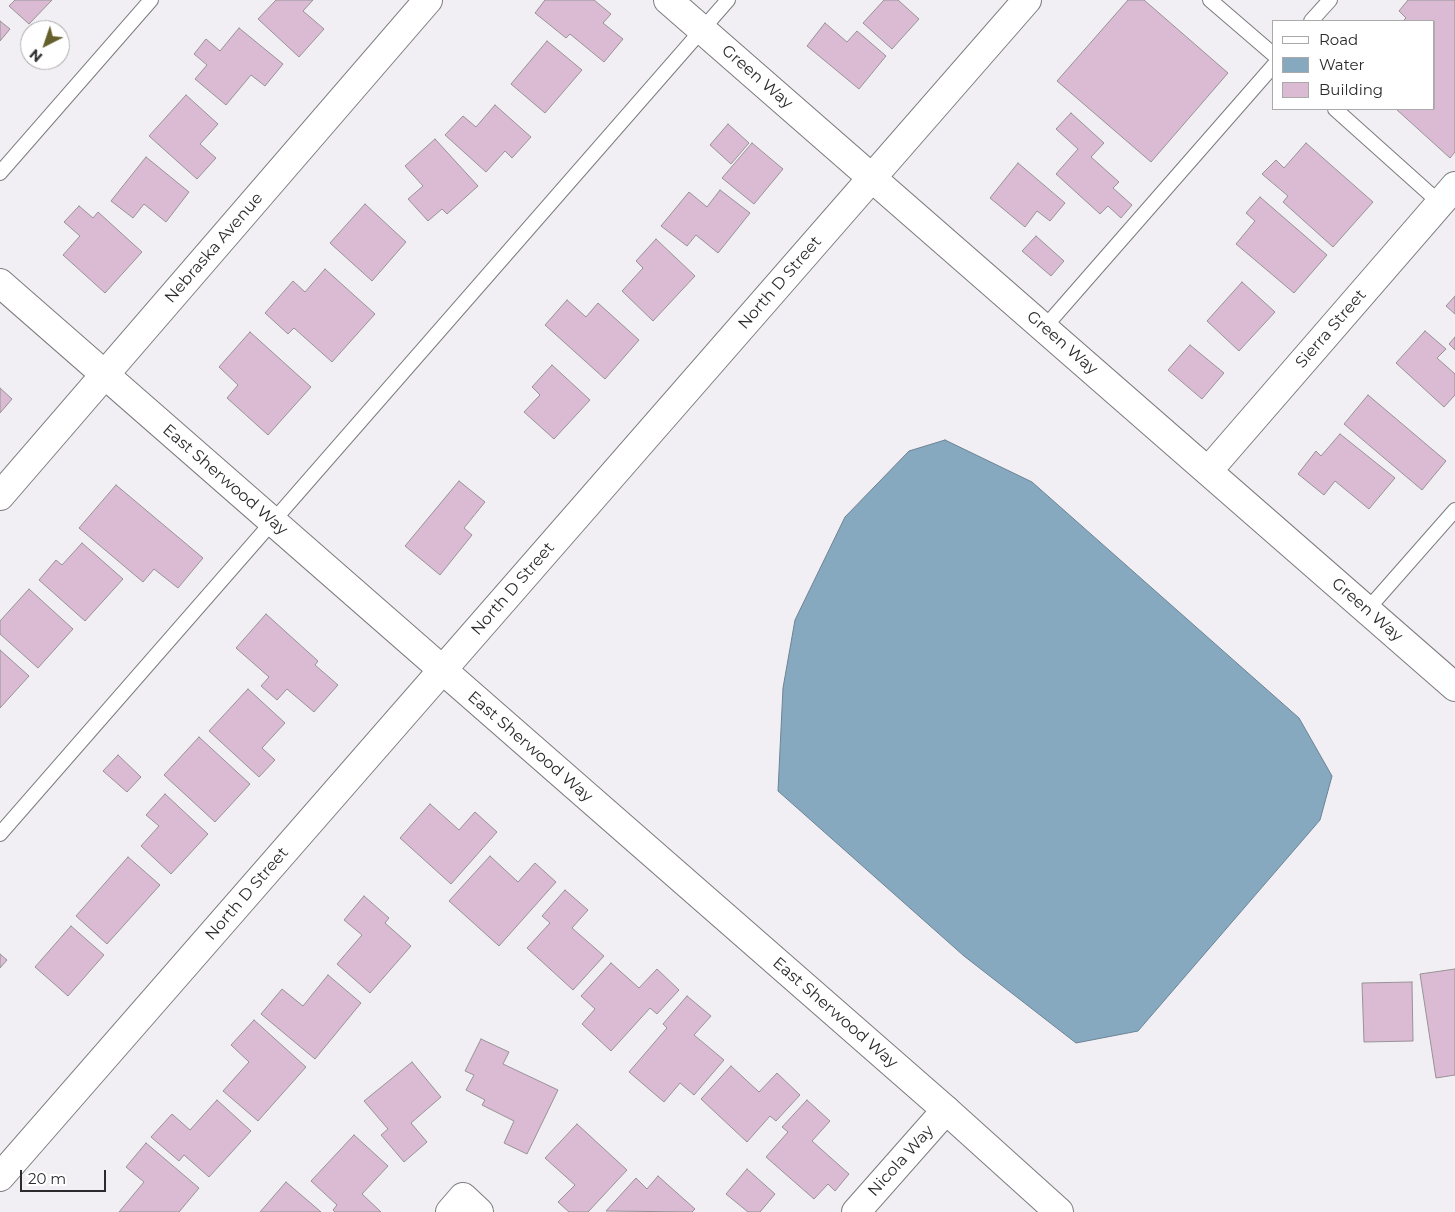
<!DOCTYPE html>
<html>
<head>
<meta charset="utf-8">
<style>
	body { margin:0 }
	#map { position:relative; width:1455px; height:1212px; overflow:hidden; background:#f1eff3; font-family:Montserrat,sans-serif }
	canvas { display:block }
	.legend { position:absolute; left:1272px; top:20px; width:162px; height:90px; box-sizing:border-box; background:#fff; border:1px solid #aaaaab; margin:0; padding:6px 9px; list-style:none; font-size:15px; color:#2b2a2c }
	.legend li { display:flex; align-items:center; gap:10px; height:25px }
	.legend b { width:25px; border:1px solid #aaaaab }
	.north { position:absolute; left:20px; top:20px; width:50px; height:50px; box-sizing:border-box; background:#fff; border:1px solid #aaaaab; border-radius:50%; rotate:221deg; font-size:14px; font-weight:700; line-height:20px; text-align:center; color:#2b2a2c }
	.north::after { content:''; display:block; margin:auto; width:18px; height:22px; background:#655f2b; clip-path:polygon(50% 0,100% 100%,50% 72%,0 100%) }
	.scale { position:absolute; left:20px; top:1170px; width:86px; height:22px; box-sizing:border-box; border:2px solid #2b2a2c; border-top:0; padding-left:6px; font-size:15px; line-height:18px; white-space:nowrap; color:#2b2a2c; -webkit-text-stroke:4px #fff; paint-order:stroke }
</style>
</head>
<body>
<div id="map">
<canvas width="1455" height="1212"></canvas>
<ul class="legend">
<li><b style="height:6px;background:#fff"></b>Road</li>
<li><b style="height:14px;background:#86a9c0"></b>Water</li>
<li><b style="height:14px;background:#dbbad3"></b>Building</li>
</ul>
<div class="north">N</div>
<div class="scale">20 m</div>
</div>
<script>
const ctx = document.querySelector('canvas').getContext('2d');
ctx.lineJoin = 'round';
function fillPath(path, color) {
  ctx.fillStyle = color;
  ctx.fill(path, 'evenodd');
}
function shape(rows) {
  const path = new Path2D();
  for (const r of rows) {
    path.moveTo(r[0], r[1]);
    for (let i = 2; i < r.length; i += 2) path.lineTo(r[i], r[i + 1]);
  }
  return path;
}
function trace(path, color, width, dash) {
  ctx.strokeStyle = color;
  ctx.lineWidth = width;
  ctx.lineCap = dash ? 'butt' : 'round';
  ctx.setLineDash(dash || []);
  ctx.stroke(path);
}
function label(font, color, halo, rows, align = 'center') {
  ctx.font = font + ' Montserrat,sans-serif';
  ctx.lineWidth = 4;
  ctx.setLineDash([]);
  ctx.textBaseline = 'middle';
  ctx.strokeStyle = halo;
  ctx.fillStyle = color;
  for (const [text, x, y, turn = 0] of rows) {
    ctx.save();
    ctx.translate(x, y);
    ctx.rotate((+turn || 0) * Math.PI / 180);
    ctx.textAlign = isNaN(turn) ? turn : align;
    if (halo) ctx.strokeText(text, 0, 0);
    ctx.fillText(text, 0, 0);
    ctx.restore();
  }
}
const water = shape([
	[945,440,1032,482,1299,718,1332,776,1320,820,1138,1031,1076,1043,964,956,778,791,783,688,795,620,845,517,909,451,945,440]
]);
fillPath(water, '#86a9c0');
trace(water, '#6b8394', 1);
const building = shape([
	[15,0,52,0,29,24,9,6,15,0],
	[276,0,313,0,303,11,324,29,299,57,258,19,276,0],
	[545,0,594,0,611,14,603,23,623,39,604,62,570,34,566,38,535,13,545,0],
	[884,0,898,0,919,19,892,49,863,23,884,0],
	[1128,0,1144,0,1228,73,1151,162,1057,81,1128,0],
	[1408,0,1455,0,1455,152,1450,158,1396,109,1434,109,1434,21,1403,21,1406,18,1399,11,1408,0],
	[0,21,10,29,0,41,0,21],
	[825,23,847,42,857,31,886,56,859,89,807,46,825,23],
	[239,28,283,64,265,86,251,75,226,105,195,79,207,65,194,54,206,39,220,51,239,28],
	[547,41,582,70,545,113,511,84,547,41],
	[186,95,218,124,200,144,216,158,197,179,149,136,186,95],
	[495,105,531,137,512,158,505,151,486,172,445,135,463,116,476,127,495,105],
	[1071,113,1104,143,1091,157,1119,182,1113,188,1132,205,1121,218,1108,206,1100,214,1056,174,1078,149,1056,129,1071,113],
	[728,124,749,143,731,164,710,145,728,124],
	[435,139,478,186,447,214,442,209,428,221,408,199,423,186,405,166,435,139],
	[752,143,783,169,754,204,722,178,752,143],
	[1306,143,1373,202,1333,247,1283,202,1288,196,1262,174,1276,160,1284,168,1306,143],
	[146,157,189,192,166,222,144,204,133,218,111,201,146,157],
	[1018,163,1065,203,1050,221,1037,211,1025,227,990,198,1018,163],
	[720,190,750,213,718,253,696,235,687,246,661,226,689,192,707,207,720,190],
	[1260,197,1327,255,1294,293,1236,244,1255,221,1246,213,1260,197],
	[365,204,406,242,372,281,330,243,365,204],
	[79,206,93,218,98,212,142,252,105,293,63,255,80,236,64,222,79,206],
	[1036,236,1064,261,1051,276,1022,251,1036,236],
	[656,239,695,276,653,321,622,291,643,268,636,261,656,239],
	[325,269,375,314,332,362,294,328,288,334,265,313,293,281,305,292,325,269],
	[1242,282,1275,312,1239,351,1207,321,1242,282],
	[1455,296,1455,314,1446,306,1455,296],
	[567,300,586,317,598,303,639,340,605,379,545,325,567,300],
	[1425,331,1446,349,1437,358,1455,374,1455,395,1444,407,1396,363,1425,331],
	[250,332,311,387,268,435,227,398,238,385,219,367,250,332],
	[1455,337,1455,350,1449,344,1455,337],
	[1190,345,1224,373,1202,399,1168,370,1190,345],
	[552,365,590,400,554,439,524,412,540,395,532,387,552,365],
	[0,388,12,399,0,413,0,388],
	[1368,395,1446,461,1422,490,1344,424,1368,395],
	[1340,434,1395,478,1369,509,1335,481,1324,495,1298,474,1316,451,1321,456,1340,434],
	[459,481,485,502,464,528,472,535,440,575,405,546,459,481],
	[116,485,203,558,178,588,154,569,143,582,79,528,116,485],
	[82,543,123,579,85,621,39,580,56,560,62,565,82,543],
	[29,589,73,629,38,668,0,634,0,621,29,589],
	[266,614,318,661,315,665,338,685,314,712,287,689,277,700,261,686,269,677,236,648,266,614],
	[0,650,29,676,0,708,0,650],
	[248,689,285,723,262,748,275,760,259,777,209,731,248,689],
	[199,737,250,784,215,822,164,775,199,737],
	[118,755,141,777,127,792,103,771,118,755],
	[165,794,208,834,171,874,141,846,159,826,146,815,165,794],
	[430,804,459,830,475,812,497,832,451,884,400,838,430,804],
	[490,856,518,882,535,863,556,882,499,946,449,901,490,856],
	[128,857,160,885,107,944,76,916,128,857],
	[565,890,588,910,572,928,604,956,573,990,527,948,550,923,542,916,565,890],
	[364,896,389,918,385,923,411,946,370,993,337,964,362,935,344,920,364,896],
	[71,926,104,955,68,996,35,967,71,926],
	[0,954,7,960,0,968,0,954],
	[611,963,639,988,657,969,679,990,657,1014,650,1008,611,1051,582,1024,595,1009,581,996,611,963],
	[1455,969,1455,1075,1436,1078,1420,974,1455,969],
	[328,975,361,1003,315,1059,261,1014,282,989,303,1006,328,975],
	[1412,982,1413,1041,1364,1042,1362,983,1412,982],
	[687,996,711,1016,694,1035,724,1060,694,1095,680,1083,664,1102,629,1072,667,1028,663,1024,687,996],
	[254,1020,306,1067,258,1121,223,1091,249,1062,231,1045,254,1020],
	[481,1039,509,1052,503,1064,558,1090,527,1154,504,1143,514,1121,482,1105,485,1100,466,1090,474,1075,465,1071,481,1039],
	[412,1062,441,1097,411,1123,427,1142,404,1162,381,1135,388,1129,364,1101,412,1062],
	[731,1066,759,1092,777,1073,800,1095,776,1121,770,1116,747,1142,701,1099,731,1066],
	[217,1100,251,1131,209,1177,184,1155,179,1161,151,1137,172,1114,190,1130,217,1100],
	[807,1100,830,1121,812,1141,849,1174,835,1191,828,1184,814,1199,766,1157,788,1132,782,1127,807,1100],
	[577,1124,627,1170,588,1212,569,1212,558,1202,575,1185,545,1158,577,1124],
	[354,1135,388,1166,362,1194,381,1212,335,1212,333,1210,337,1205,311,1181,354,1135],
	[146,1143,199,1188,179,1212,119,1212,144,1182,126,1167,146,1143],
	[747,1169,775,1194,760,1212,748,1212,726,1194,747,1169],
	[658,1176,695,1209,692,1212,606,1211,636,1178,647,1189,658,1176],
	[286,1182,321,1212,260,1212,286,1182]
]);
fillPath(building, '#dbbad3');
trace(building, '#969395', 1);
const service = shape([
	[1210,0,1274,55],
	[1311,21,1330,0],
	[1335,109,1440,203],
	[0,173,151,0],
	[1044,328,1274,65],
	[1367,610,1455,510],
	[0,834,728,0]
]);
const minor = shape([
	[668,0,1455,687],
	[1208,471,1455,186],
	[0,496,428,0],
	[450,1212,463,1197,479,1212],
	[856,1212,946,1110]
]);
const tertiary = shape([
	[0,283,946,1110,1059,1212],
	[0,1177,1027,0]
]);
trace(service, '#7c7b7e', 16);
trace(minor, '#7c7b7e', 30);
trace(tertiary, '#7c7b7e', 30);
trace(service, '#fff', 14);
trace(minor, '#fff', 28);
trace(tertiary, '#fff', 28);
label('16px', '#2b2a2c', '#fff', [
	["Green Way",757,77,41],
	["Nebraska Avenue",214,248,-49],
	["North D Street",780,283,-49],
	["Sierra Street",1331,329,-49],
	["Green Way",1062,343,41],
	["East Sherwood Way",225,480,41],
	["North D Street",513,589,-49],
	["Green Way",1367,610,41],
	["East Sherwood Way",530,747,41],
	["North D Street",247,894,-49],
	["East Sherwood Way",835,1013,41],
	["Nicola Way",901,1161,-48]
]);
</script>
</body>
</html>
